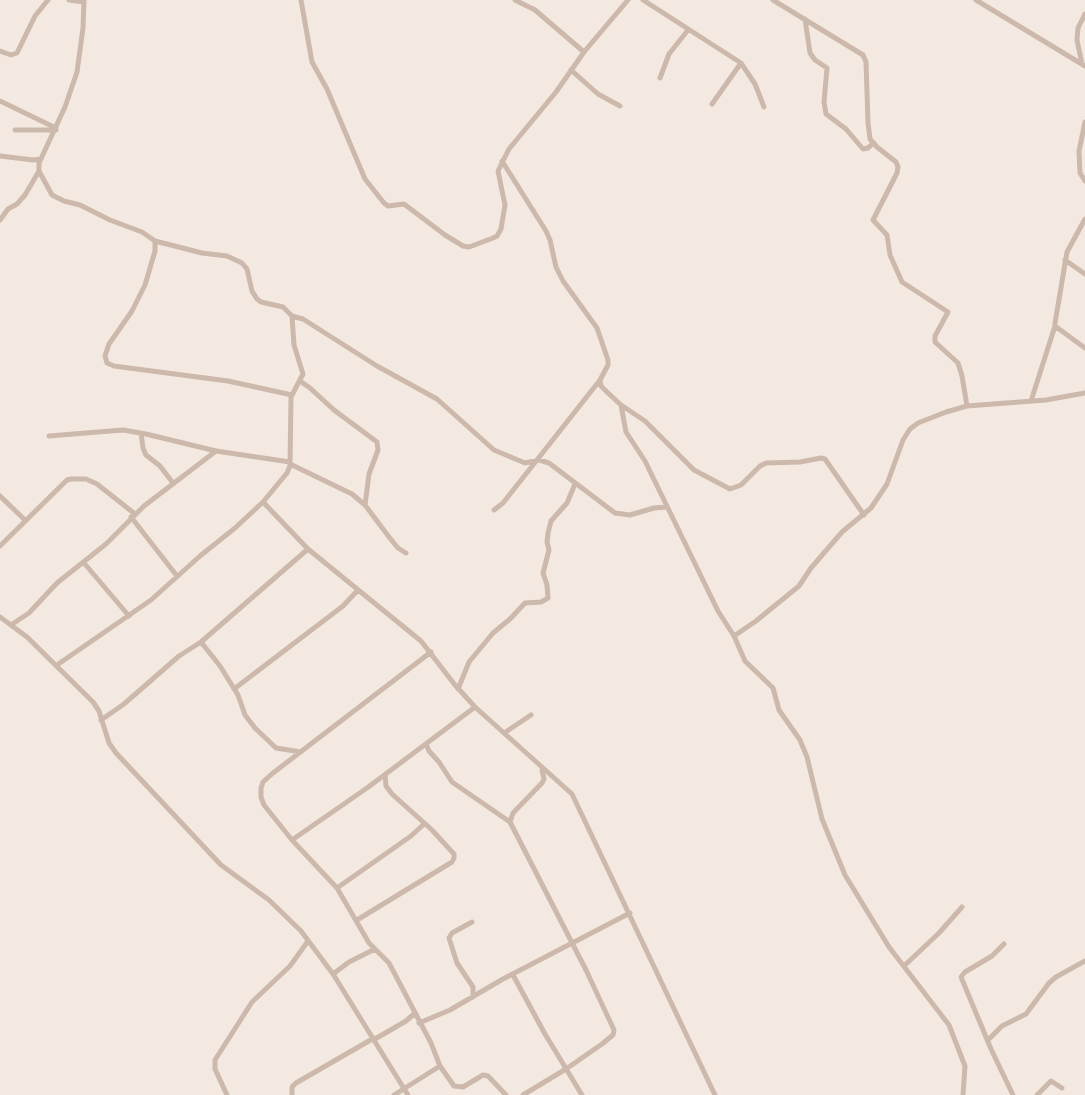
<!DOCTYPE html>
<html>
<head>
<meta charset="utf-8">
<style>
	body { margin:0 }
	canvas { display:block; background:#f3e9e0 }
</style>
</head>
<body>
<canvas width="1085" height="1095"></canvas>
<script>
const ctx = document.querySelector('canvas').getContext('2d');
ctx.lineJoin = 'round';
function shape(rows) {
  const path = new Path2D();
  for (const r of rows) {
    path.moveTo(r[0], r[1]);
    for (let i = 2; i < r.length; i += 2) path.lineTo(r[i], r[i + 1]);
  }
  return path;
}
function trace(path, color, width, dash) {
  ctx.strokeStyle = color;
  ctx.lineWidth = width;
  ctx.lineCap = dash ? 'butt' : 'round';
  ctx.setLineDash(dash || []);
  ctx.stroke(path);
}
trace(shape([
	[69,0,84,2],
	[301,0,312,62,327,89,365,179,384,203,388,206,404,204,445,235,463,246,469,247,493,238,497,236,501,229,505,205,498,171,509,149,556,92,584,52,628,0],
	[515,0,535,10,584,52],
	[643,0,741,63,755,84,764,107],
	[773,0,863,55,866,62,868,123,870,139,877,147,896,162,898,167,897,173,873,220,887,235,890,255,902,282,948,312,935,336,935,342,958,363,962,376,967,406],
	[976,0,1085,66],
	[805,19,810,53,815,60,827,68,824,102,826,114,846,129,863,149,868,148,873,143],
	[0,51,11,55,17,53,35,16,48,0],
	[1082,64,1077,40,1078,28,1085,14],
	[571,70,598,94,620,106],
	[660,78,669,54,688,30],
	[0,101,56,128],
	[712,104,741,63],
	[1085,122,1079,151,1080,173,1085,181],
	[15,130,56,130],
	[0,156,33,160,41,159],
	[502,161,546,231,550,240,556,267,563,281,597,328,608,360,608,365,600,380,601,386,607,392,621,405,645,421,694,470,730,489,741,485,760,466,766,463,800,462,821,458,825,459,864,515],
	[39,171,52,195,64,201,80,205,110,220,142,232,155,241,155,251,145,285,132,311,109,344,105,356,107,363,114,366,228,381,292,395],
	[1085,219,1067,252,1055,323,1055,326,1085,348],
	[0,220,8,209,17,204,25,195,39,171,39,163,65,107,77,72,83,28,84,0],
	[1065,260,1085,274],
	[292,316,303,319,377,366,437,399,494,450,525,463,539,460,549,463,615,513,630,515,654,508,667,507],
	[300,381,310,388,334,410,377,442,378,450,369,474,365,505],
	[1031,401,1055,326],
	[621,405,626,432,645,461,718,611,734,636,745,661,773,688,779,710,800,740,807,757,822,819,845,875,889,947,949,1025,965,1066,963,1095],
	[141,433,143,448,146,455,160,466,173,483],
	[49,436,123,430,146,434,216,451,290,462],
	[290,464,352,494,365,505,389,537,398,548,406,553],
	[0,496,25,520],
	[263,502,308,549,421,641,455,685,475,707,572,794,715,1095],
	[494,510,503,503,600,380],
	[131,517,177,576],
	[0,546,67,480,71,479,86,479,97,484,135,514],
	[84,563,129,616],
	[0,617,27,637,93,702,99,711,109,743,116,753,221,865,269,900,301,931,333,974,408,1095],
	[11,625,29,613,57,583,106,544,144,506,216,451],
	[734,636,756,621,799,586,811,568,842,532,871,508,887,484,903,440,910,429,918,423,946,412,967,406,1046,400,1085,393],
	[201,642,220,666,238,695,245,715,255,728,276,748,301,752],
	[431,652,273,773,263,782,261,788,261,797,264,805,292,840,337,888,369,943,389,963,431,1043,440,1066],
	[57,665,151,600,200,556,235,528,263,502,287,473,290,466,291,397,303,374,294,345,292,316,283,307,261,302,257,299,252,291,247,269,242,263,227,256,202,253,155,241],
	[234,689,343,606,358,590],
	[458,689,469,662,493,633,510,619,525,603,541,602,548,598,547,585,543,573,549,550,547,542,548,533,551,521,567,503,575,484],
	[101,720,124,704,179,656,201,642,308,549],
	[504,733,531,715],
	[426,744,429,751,439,762,452,782,510,822],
	[292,840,367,788,475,707],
	[337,888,411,836,424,824],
	[357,920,452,862,454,858,454,854,432,830,392,794,386,786,385,775],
	[472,922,452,933,449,938,457,963,473,987,473,997],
	[1004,944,992,956,965,972,961,977,991,1049,1013,1095],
	[904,966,939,933,962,907],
	[333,974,349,962,375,949],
	[513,975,545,1034,582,1095],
	[419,1023,450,1010,503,979,630,913],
	[375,1039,406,1021,414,1014],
	[988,1040,1002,1026,1026,1014,1049,983,1056,977,1085,961],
	[227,1095,215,1069,215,1060,252,1002,290,966,308,941],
	[292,1095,292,1087,296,1083,374,1038],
	[394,1095,440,1066,454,1086,463,1087,483,1075,488,1076,506,1095],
	[523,1095,566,1069,602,1044,613,1035,614,1030,586,970,510,822,513,813,542,783,544,779,542,770],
	[1037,1095,1051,1081,1062,1088]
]), '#ccb9ac', 5);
</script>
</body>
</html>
